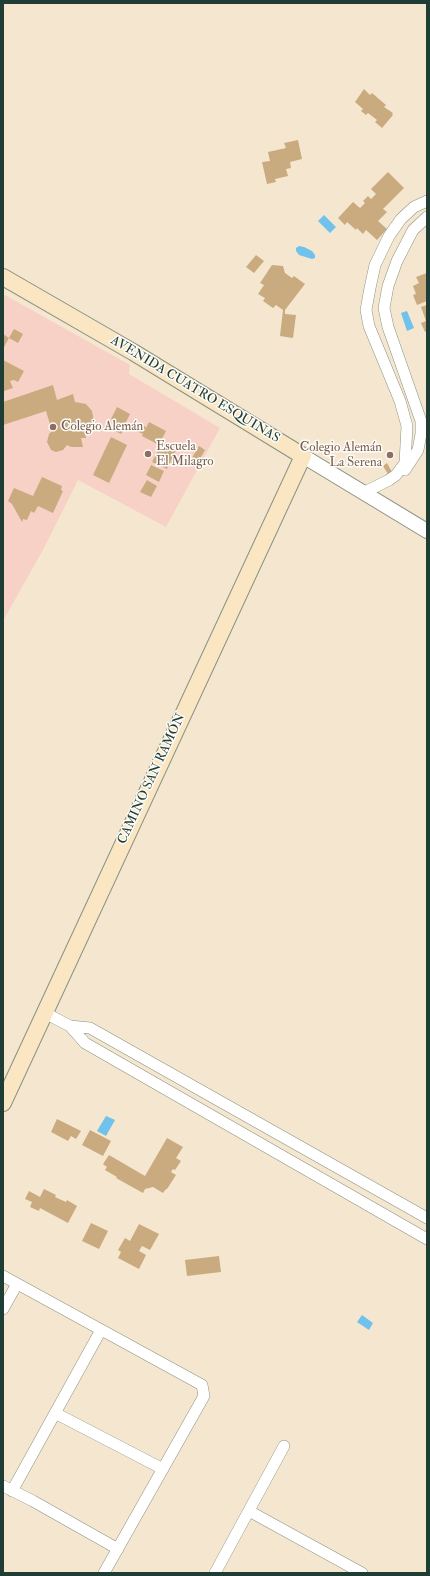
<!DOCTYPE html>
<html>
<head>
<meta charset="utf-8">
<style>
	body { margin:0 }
	#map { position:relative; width:430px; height:1576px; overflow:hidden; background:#f5e7cf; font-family:"IM FELL Double Pica",serif }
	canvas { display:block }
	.frame { position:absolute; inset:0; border:4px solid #1f3d34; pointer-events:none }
</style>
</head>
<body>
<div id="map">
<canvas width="430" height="1576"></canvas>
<div class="frame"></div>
</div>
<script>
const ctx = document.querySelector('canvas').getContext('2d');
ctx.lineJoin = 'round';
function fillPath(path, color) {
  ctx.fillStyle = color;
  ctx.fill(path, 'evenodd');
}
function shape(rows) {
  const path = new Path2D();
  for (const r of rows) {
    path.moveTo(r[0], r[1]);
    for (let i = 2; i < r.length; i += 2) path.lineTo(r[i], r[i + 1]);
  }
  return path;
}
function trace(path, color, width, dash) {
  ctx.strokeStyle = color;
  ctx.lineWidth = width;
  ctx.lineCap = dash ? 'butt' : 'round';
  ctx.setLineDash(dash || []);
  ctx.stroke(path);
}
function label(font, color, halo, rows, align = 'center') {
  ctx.font = font + ' "IM FELL Double Pica",serif';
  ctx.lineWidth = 3;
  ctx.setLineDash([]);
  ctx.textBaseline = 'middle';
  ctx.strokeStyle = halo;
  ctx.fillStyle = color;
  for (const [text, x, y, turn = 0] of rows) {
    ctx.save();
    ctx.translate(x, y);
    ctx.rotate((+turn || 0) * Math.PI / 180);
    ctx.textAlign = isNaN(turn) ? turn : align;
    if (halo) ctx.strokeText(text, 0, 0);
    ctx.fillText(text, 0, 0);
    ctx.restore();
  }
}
fillPath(shape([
	[3,294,130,365,129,374,220,428,166,527,78,480,44,548,3,621]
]), '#f7d1c6');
fillPath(shape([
	[324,215,336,227,330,233,318,221],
	[299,246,304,247,312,251,315,255,315,258,312,259,299,255,296,251,296,248],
	[407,311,414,328,407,331,401,313],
	[106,1116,115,1120,106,1136,97,1131],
	[362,1315,373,1323,369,1330,357,1322]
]), '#70c1eb');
fillPath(shape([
	[364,89,370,95,372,93,386,105,384,107,393,113,392,114,393,115,382,128,375,122,377,120,368,113,366,115,361,111,363,109,355,102],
	[298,140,302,159,290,162,291,168,286,169,288,176,275,179,276,182,267,184,262,162,270,161,268,152,286,148,284,143],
	[388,172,404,188,383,209,387,212,378,221,387,229,377,240,366,230,363,234,357,228,356,230,347,222,345,225,338,218,353,202,360,208,365,203,363,201,368,196,371,199,376,194,371,189],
	[256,255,264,261,254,273,246,267],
	[272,265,283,266,285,273,292,278,294,276,305,284,285,310,285,314,296,315,293,338,280,336,283,310,276,305,273,308,263,301,265,298,258,294,264,285,260,283],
	[427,273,427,301,417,305,413,295,416,294,413,286,419,283,416,277],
	[427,305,427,331,425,332,421,323,426,321,421,307],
	[14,329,23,334,18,343,9,338],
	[3,334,9,338,3,349],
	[3,360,24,371,18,382,14,380,10,381,13,388,4,391],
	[53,385,57,400,73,394,75,402,86,404,92,411,94,422,90,431,85,434,86,438,81,438,83,447,71,447,67,445,63,450,56,452,51,450,47,442,49,434,52,431,46,411,3,425,3,402],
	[117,407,130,414,123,428,110,421],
	[136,422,146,427,144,432,149,422,166,431,159,445,142,436,143,434,132,429],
	[113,424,124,429,121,434,111,429],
	[111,437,127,445,109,483,93,475],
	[162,443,176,450,167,469,152,462],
	[199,446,205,450,195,467,189,463],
	[387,463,392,472,388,474,383,466],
	[151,465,164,471,159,482,146,475],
	[42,477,62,486,61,490,63,491,53,513,38,506,34,513,31,511,27,520,23,519,22,522,12,504,8,501,14,488,33,496],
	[147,480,157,486,151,497,140,492],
	[57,1119,81,1131,76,1139,71,1136,68,1141,51,1132],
	[90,1130,111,1141,103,1156,82,1145],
	[167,1138,183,1147,176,1158,181,1161,175,1170,173,1169,171,1172,176,1175,167,1189,166,1189,163,1193,153,1187,145,1189,143,1193,116,1178,117,1177,105,1170,107,1167,103,1164,109,1155,145,1176],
	[44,1189,56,1195,55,1197,66,1202,67,1200,77,1206,68,1223,40,1208,39,1211,30,1207,32,1202,25,1199,29,1191,40,1197],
	[91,1223,108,1231,99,1249,82,1241],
	[139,1224,159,1234,150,1250,142,1246,139,1251,146,1255,139,1269,118,1258,121,1252,118,1250,125,1238,130,1241],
	[219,1256,221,1272,187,1276,185,1260]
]), '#caaa7f');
const minor = shape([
	[405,470,418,450,421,434,421,421,388,327,384,308,388,286,397,261,413,230,427,217],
	[363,493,389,480,396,475,405,463,407,426,400,401,369,326,366,310,370,288,375,265,389,236,401,219,414,207,427,201],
	[45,1013,70,1026,85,1043,427,1239],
	[70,1026,90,1028,427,1218],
	[3,1276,202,1385,204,1396,104,1573],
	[3,1309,17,1284],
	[55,1413,163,1469],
	[3,1486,33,1501,118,1549],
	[12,1491,101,1330],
	[249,1511,362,1573],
	[215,1573,284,1446]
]);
const tertiary = shape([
	[303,456,427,531]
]);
const secondary = shape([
	[3,277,133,352,303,456,3,1103]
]);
trace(minor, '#8a9282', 12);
trace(tertiary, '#8a9282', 16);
trace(secondary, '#8a9282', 18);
trace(minor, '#fff', 11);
trace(tertiary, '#fff', 14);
trace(secondary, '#fbe6c4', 16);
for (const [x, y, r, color] of [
	[53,427,4,"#8d6e63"],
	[148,454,4,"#8d6e63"],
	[390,455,4,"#8d6e63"]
]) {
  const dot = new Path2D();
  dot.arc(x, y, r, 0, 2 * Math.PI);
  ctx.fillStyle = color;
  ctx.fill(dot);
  trace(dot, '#fdfcf7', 1.5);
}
label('13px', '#1f3d34', '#fdfcf7', [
	["AVENIDA CUATRO ESQUINAS",195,390,31],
	["CAMINO SAN RAMÓN",152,779,-65]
]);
label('13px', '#785e54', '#fdfcf7', [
	["Colegio Alemán",61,427],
	["Escuela",156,447],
	["El Milagro",156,462],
	["Colegio Alemán",382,448,"right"],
	["La Serena",382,463,"right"]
], 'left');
</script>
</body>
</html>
